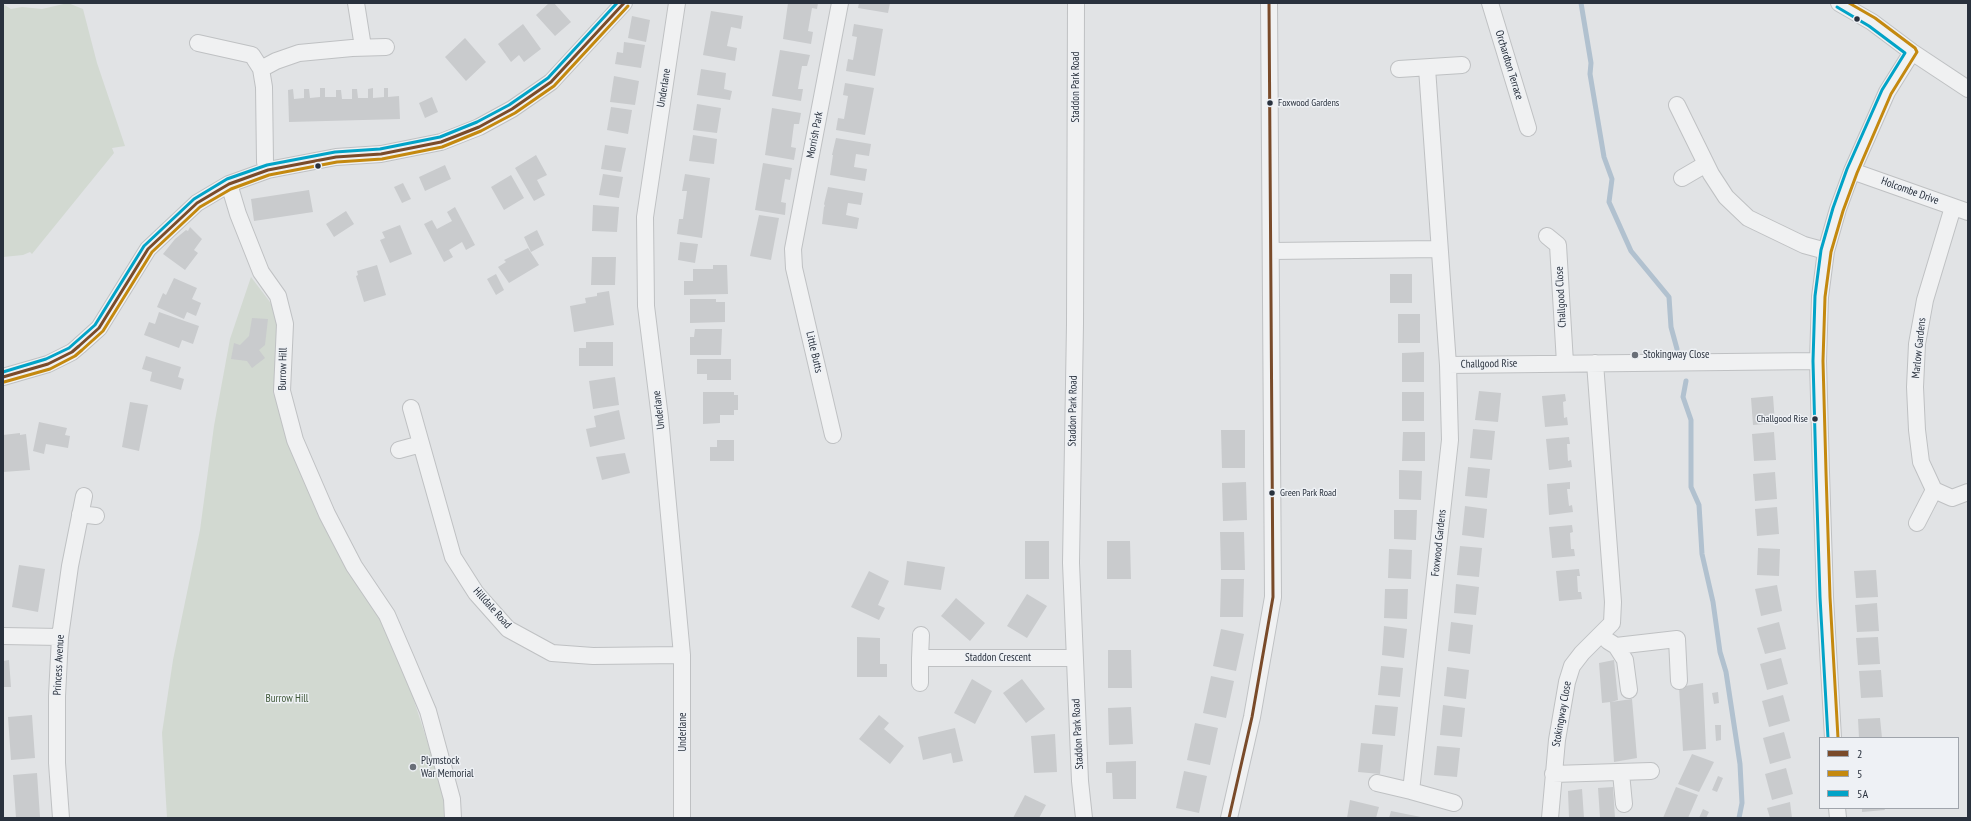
<!DOCTYPE html>
<html>
<head>
<meta charset="utf-8">
<style>
	body { margin:0 }
	#map { position:relative; width:1971px; height:821px; overflow:hidden; background:#e1e3e5; font-family:"PT Sans Narrow",sans-serif }
	canvas { display:block }
	.frame { position:absolute; inset:0; border:4px solid #29313d; pointer-events:none }
	.legend { position:absolute; left:1819px; top:737px; width:140px; height:72px; box-sizing:border-box; background:#eef1f5; border:1px solid #9fa4ab; margin:0; padding:5px 7px; list-style:none; font-size:12px; color:#29313d }
	.legend li { display:flex; align-items:center; gap:8px; height:20px }
	.legend b { width:20px; border:1px solid #9fa4ab }
</style>
</head>
<body>
<div id="map">
<canvas width="1971" height="821"></canvas>
<div class="frame"></div>
<ul class="legend">
<li><b style="height:5px;background:#7a4b2a"></b>2</li>
<li><b style="height:5px;background:#c4890f"></b>5</li>
<li><b style="height:5px;background:#02a3c7"></b>5A</li>
</ul>
</div>
<script>
const ctx = document.querySelector('canvas').getContext('2d');
ctx.lineJoin = 'round';
function fillPath(path, color) {
  ctx.fillStyle = color;
  ctx.fill(path, 'evenodd');
}
function shape(rows) {
  const path = new Path2D();
  for (const r of rows) {
    path.moveTo(r[0], r[1]);
    for (let i = 2; i < r.length; i += 2) path.lineTo(r[i], r[i + 1]);
  }
  return path;
}
function trace(path, color, width, dash) {
  ctx.strokeStyle = color;
  ctx.lineWidth = width;
  ctx.lineCap = dash ? 'butt' : 'round';
  ctx.setLineDash(dash || []);
  ctx.stroke(path);
}
function label(font, color, halo, rows, align = 'center') {
  ctx.font = font + ' "PT Sans Narrow",sans-serif';
  ctx.lineWidth = 3;
  ctx.setLineDash([]);
  ctx.textBaseline = 'middle';
  ctx.strokeStyle = halo;
  ctx.fillStyle = color;
  for (const [text, x, y, turn = 0] of rows) {
    ctx.save();
    ctx.translate(x, y);
    ctx.rotate((+turn || 0) * Math.PI / 180);
    ctx.textAlign = isNaN(turn) ? turn : align;
    if (halo) ctx.strokeText(text, 0, 0);
    ctx.fillText(text, 0, 0);
    ctx.restore();
  }
}
fillPath(shape([
	[68,3,83,9,97,63,125,146,112,148,114,153,32,254,30,252,23,255,3,257,3,4,11,9,22,7,42,9],
	[251,277,273,306,278,327,276,373,273,392,320,515,379,614,406,676,446,799,447,818,167,818,162,733,173,660,200,530,214,426,230,339]
]), '#d2d9d1');
trace(shape([
	[1581,3,1591,63,1590,74,1604,157,1612,179,1609,202,1631,251,1669,297,1671,327,1677,349],
	[1686,381,1683,397,1691,420,1691,487,1699,505,1702,554,1713,602,1720,652,1726,672,1740,764,1742,803,1739,818]
]), '#b1c1cf', 5);
fillPath(shape([
	[549,3,554,3,571,22,555,36,536,15],
	[788,3,818,3,817,9,812,8,808,31,813,32,811,44,783,39],
	[859,3,890,3,888,13,858,8],
	[711,11,743,16,741,29,731,27,727,46,737,48,735,61,703,55],
	[632,16,650,20,646,42,628,38],
	[523,24,541,49,524,62,519,55,511,62,498,44],
	[854,24,883,29,875,76,846,71,848,59,853,60,857,37,852,36],
	[465,38,486,62,466,81,445,57],
	[624,42,645,45,641,68,615,64,617,52,623,53],
	[780,50,810,55,807,66,802,66,800,77,798,89,803,89,801,101,772,96],
	[701,69,726,73,724,89,732,91,730,100,697,95],
	[614,76,639,81,635,105,610,102],
	[845,83,874,88,865,135,836,130,838,118,844,119,848,96,843,95],
	[320,88,325,88,325,97,336,97,336,90,341,90,342,99,352,99,352,89,357,89,358,98,368,98,368,89,373,88,373,98,384,97,384,88,388,88,388,97,399,96,400,119,289,122,288,90,293,89,294,99,304,98,304,89,309,89,310,98,320,97],
	[432,97,438,112,425,118,419,103],
	[697,104,721,108,717,133,693,130],
	[611,107,632,110,628,134,607,130],
	[772,108,801,113,799,124,794,124,791,147,796,148,794,160,765,155],
	[693,135,717,139,714,164,689,161],
	[836,138,871,144,869,156,856,154,854,167,867,169,865,181,830,175,833,155,832,155],
	[605,145,626,148,621,172,601,169],
	[536,155,547,175,537,180,545,195,534,201,515,168],
	[763,163,792,168,790,180,785,179,781,202,786,203,785,215,755,210],
	[445,165,451,179,425,191,419,177],
	[603,174,623,177,619,198,599,195],
	[685,174,710,178,702,238,677,234,679,219,683,219,687,191,682,191],
	[511,175,524,198,504,210,491,187],
	[403,183,411,199,402,203,394,187],
	[828,187,863,193,861,205,848,203,846,215,859,218,857,229,822,224,824,207,825,206,824,204],
	[309,190,313,212,254,221,251,199],
	[593,205,619,207,617,232,592,231],
	[455,207,475,245,466,250,462,242,449,250,453,257,444,262,424,224,432,220,437,229,452,221,447,212],
	[346,211,354,224,334,237,326,224],
	[759,215,779,218,771,260,750,256],
	[400,225,412,254,390,263,380,240,385,238,382,232],
	[190,227,202,239,194,250,198,253,185,270,163,254,175,239,186,230,188,231],
	[537,230,544,245,531,252,524,237],
	[680,242,698,244,695,263,678,260],
	[528,248,539,265,509,283,498,267,506,262,504,260],
	[592,257,616,257,615,285,591,285],
	[377,265,386,295,364,302,356,276,358,275,357,271],
	[713,265,727,265,728,294,684,295,684,281,693,281,693,269,713,269],
	[496,274,504,290,496,295,487,279],
	[1390,274,1412,274,1412,303,1390,303],
	[174,278,197,288,192,299,201,303,196,316,187,312,184,319,157,307,163,293,166,295],
	[609,291,614,325,574,332,570,306,586,303,585,298,597,296,597,293],
	[690,299,716,299,716,302,725,302,725,322,690,323],
	[159,312,199,326,193,344,182,340,179,348,144,335,149,322,155,324],
	[1398,314,1420,314,1420,343,1398,343],
	[252,318,268,319,265,345,259,350,265,358,252,368,247,361,231,359,234,343,240,345,249,336],
	[695,329,722,329,721,355,690,355,690,337,694,337],
	[586,342,613,342,613,366,579,366,579,348,586,348],
	[1424,352,1424,382,1402,382,1402,353],
	[146,356,181,367,178,377,184,379,181,390,150,381,152,372,142,369],
	[697,359,731,359,731,380,707,380,707,374,697,374],
	[615,377,619,405,593,409,589,381],
	[1479,391,1501,393,1498,422,1475,420],
	[703,392,734,392,734,395,738,395,738,410,734,410,734,415,720,415,720,423,703,424],
	[1402,392,1424,392,1424,421,1402,421],
	[1565,394,1566,401,1563,402,1564,418,1567,417,1568,425,1545,427,1542,396],
	[1773,396,1775,423,1753,425,1751,398],
	[130,402,148,405,139,451,122,447],
	[619,410,625,439,590,447,586,429,596,427,594,416],
	[39,422,67,428,65,435,70,436,68,448,46,444,44,454,33,451],
	[1473,429,1495,431,1492,460,1470,458],
	[1221,430,1245,430,1245,468,1222,468],
	[1403,432,1425,432,1425,461,1402,461],
	[1774,432,1776,460,1754,461,1752,434],
	[20,433,20,435,26,434,30,470,3,472,3,435],
	[1569,437,1570,444,1567,444,1568,461,1571,460,1572,467,1549,470,1546,439],
	[717,440,734,440,734,461,710,461,710,447,717,447],
	[625,453,630,473,602,480,596,457],
	[1468,467,1490,469,1487,498,1465,496],
	[1399,470,1422,471,1421,500,1399,499],
	[1775,472,1777,499,1755,501,1753,474],
	[1246,482,1247,520,1223,521,1222,483],
	[1570,482,1570,489,1567,489,1569,506,1572,505,1573,512,1549,515,1547,484],
	[1465,506,1487,509,1484,538,1462,535],
	[1777,507,1779,534,1757,536,1755,509],
	[1394,510,1417,510,1416,540,1394,539],
	[1572,525,1573,532,1570,533,1571,549,1574,549,1575,556,1552,558,1549,527],
	[1220,532,1244,532,1245,570,1221,570],
	[1025,541,1049,541,1049,579,1025,579],
	[1107,541,1130,541,1131,579,1107,579],
	[1460,546,1482,548,1479,577,1457,575],
	[1758,548,1780,549,1779,576,1757,575],
	[1389,549,1412,550,1411,579,1388,578],
	[907,561,945,567,941,590,904,585],
	[19,565,45,569,38,612,12,607],
	[1579,569,1580,576,1577,576,1578,592,1581,592,1582,599,1559,601,1556,571],
	[1876,570,1878,597,1856,598,1854,571],
	[869,571,889,581,878,605,885,608,879,620,851,607],
	[1221,579,1244,579,1243,617,1220,617],
	[1456,584,1479,587,1476,615,1454,613],
	[1777,585,1782,611,1761,616,1755,589],
	[1385,589,1408,589,1407,619,1384,618],
	[1027,594,1047,606,1027,638,1007,626],
	[956,598,985,623,970,641,941,616],
	[1877,603,1879,631,1857,632,1855,605],
	[1451,622,1473,625,1470,654,1448,651],
	[1779,622,1786,649,1765,654,1757,628],
	[1384,626,1407,629,1404,658,1382,655],
	[1221,629,1244,634,1236,671,1213,666],
	[857,637,880,638,880,664,887,664,887,677,857,677],
	[1878,637,1880,664,1858,665,1856,638],
	[1108,650,1131,650,1132,688,1108,688],
	[1781,658,1788,684,1767,690,1760,664],
	[9,660,11,687,3,687,3,661],
	[1614,660,1618,700,1611,702,1632,699,1637,758,1614,762,1610,702,1602,703,1599,663],
	[1381,666,1403,668,1400,697,1378,695],
	[1447,667,1469,670,1466,699,1444,696],
	[1881,670,1883,697,1861,698,1859,671],
	[1211,676,1234,681,1226,718,1203,713],
	[972,679,992,691,975,724,954,713],
	[1022,679,1045,709,1026,723,1003,693],
	[1703,683,1706,749,1683,751,1679,687],
	[1718,692,1719,703,1714,704,1712,693],
	[1783,695,1790,721,1769,727,1762,701],
	[1375,705,1398,707,1395,736,1372,734],
	[1443,705,1465,708,1462,737,1440,735],
	[1131,707,1133,744,1109,745,1108,708],
	[32,715,35,758,11,760,8,717],
	[879,715,889,723,884,729,904,746,890,764,859,739],
	[1880,718,1882,738,1859,738,1858,719],
	[1195,723,1218,728,1210,765,1187,760],
	[1715,725,1721,725,1721,740,1716,741],
	[955,728,963,761,953,763,951,753,923,760,918,737],
	[1784,732,1791,758,1770,764,1763,738],
	[1055,734,1057,772,1034,773,1031,736],
	[1361,743,1383,745,1380,774,1358,772],
	[1437,746,1460,748,1457,777,1434,775],
	[1692,754,1714,762,1699,792,1678,784],
	[1136,761,1136,799,1113,799,1112,773,1106,773,1106,762],
	[1786,768,1793,794,1772,800,1765,774],
	[1184,771,1207,776,1199,813,1176,808],
	[37,773,40,817,16,818,13,775],
	[1718,776,1723,778,1717,792,1712,790],
	[1613,787,1615,818,1600,818,1598,788],
	[1676,787,1698,795,1688,818,1663,818],
	[1582,789,1584,818,1569,818,1568,791],
	[1025,795,1046,805,1039,818,1013,818],
	[1350,800,1379,807,1376,818,1347,818],
	[1790,802,1792,818,1770,818,1767,808],
	[1862,808,1884,808,1885,810,1862,812],
	[1703,809,1709,812,1706,818,1699,818],
	[1391,811,1421,817,1420,818,1389,818]
]), '#c9cbcd');
const minor = shape([
	[356,3,363,47],
	[677,3,645,217,646,306,660,418,682,655,682,818],
	[1076,3,1075,324,1071,563,1080,781,1084,818],
	[1490,3,1528,128],
	[1839,3,1872,22,1912,52,1968,89],
	[198,43,252,55,261,69],
	[1427,68,1448,365,1450,440,1411,791,1454,803],
	[1399,69,1462,65],
	[1677,105,1711,174,1726,197,1748,218,1804,245,1826,251],
	[268,170,265,162,264,87,261,69,276,61,299,53,352,48,386,47],
	[1852,171,1968,212],
	[1682,178,1706,164],
	[229,184,238,214,261,272,278,296,285,324,282,391,295,440,327,514,354,566,387,615,406,659,428,711,452,799,453,818],
	[1953,207,1925,300,1917,344,1915,387,1917,430,1921,462,1934,490,1952,498,1968,492],
	[1547,236,1558,245,1565,363],
	[1272,251,1439,249],
	[1448,365,1818,361],
	[3,377,48,364,72,352,79,346,99,328,148,249,197,203,229,184,268,170,336,157,381,154,441,142,479,127,512,109,551,82,624,3],
	[411,408,453,557,476,593,508,629,552,653,593,656,682,655],
	[833,435,794,268,793,249,840,3],
	[399,450,421,444],
	[80,514,96,516],
	[1917,523,1934,490],
	[921,635,920,658,1075,658],
	[3,636,60,637],
	[1608,641,1616,646,1625,660,1629,690],
	[1616,646,1677,639,1679,681],
	[920,683,920,658],
	[1833,738,1825,597,1821,472,1818,361,1820,297,1826,251,1838,209,1852,171,1887,92,1912,52],
	[1621,773,1624,804],
	[1553,774,1651,771],
	[1377,783,1411,791],
	[1837,808,1838,818],
	[61,818,57,763,57,696,60,637,70,566,84,496],
	[1229,818,1252,717,1273,597,1269,3],
	[1550,818,1557,740,1567,682,1572,666,1582,653,1612,623,1613,602,1595,363]
]);
trace(minor, '#bfc1c3', 18);
trace(minor, '#f0f1f2', 16);
trace(shape([
	[3,377,48,364,72,352,79,346,99,328,148,249,197,203,229,184,268,170,336,157,381,154,441,142,479,127,512,109,551,82,624,3],
	[1229,818,1252,717,1273,597,1269,3]
]), '#7a4b2a', 3);
trace(shape([
	[4,382,50,369,75,356,82,350,103,331,152,252,200,207,231,189,269,175,337,162,382,159,442,147,481,131,515,113,554,86,628,6],
	[1838,738,1830,597,1826,472,1823,361,1825,297,1831,252,1843,211,1857,173,1891,94,1917,52,1915,48,1875,18,1849,3]
]), '#c4890f', 3);
trace(shape([
	[3,372,46,359,69,348,95,325,144,246,194,199,227,179,267,165,335,152,380,149,440,137,477,122,509,105,548,78,617,3],
	[1828,738,1820,597,1816,472,1813,361,1815,296,1821,250,1833,208,1847,169,1882,90,1905,53,1869,26,1837,7]
]), '#02a3c7', 3);
for (const [x, y, r, color] of [
	[1857,19,3.5,"#29313d"],
	[1270,103,3.5,"#29313d"],
	[318,166,3.5,"#29313d"],
	[1635,355,4,"#696f78"],
	[1815,419,3.5,"#29313d"],
	[1272,493,3.5,"#29313d"],
	[413,767,4,"#696f78"]
]) {
  const dot = new Path2D();
  dot.arc(x, y, r, 0, 2 * Math.PI);
  ctx.fillStyle = color;
  ctx.fill(dot);
  trace(dot, '#eef1f5', 1.5);
}
label('10px', '#29313d', '#eef1f5', [
	["Foxwood Gardens",1278,103],
	["Challgood Rise",1808,419,"right"],
	["Green Park Road",1280,493]
], 'left');
label('11px', '#29313d', '#eef1f5', [
	["Orchardton Terrace",1509,65,73],
	["Staddon Park Road",1076,87,-90],
	["Underlane",664,88,-81],
	["Morrish Park",815,135,-79],
	["Holcombe Drive",1910,191,20],
	["Challgood Close",1561,297,-93],
	["Marlow Gardens",1919,348,-84],
	["Little Butts",814,352,77],
	["Challgood Rise",1489,364,-1],
	["Burrow Hill",283,369,-89],
	["Underlane",659,410,-97],
	["Staddon Park Road",1073,411,-89],
	["Foxwood Gardens",1439,543,-84],
	["Hilldale Road",492,608,48],
	["Staddon Crescent",998,658],
	["Princess Avenue",59,665,-87],
	["Stokingway Close",1562,714,-80],
	["Underlane",683,732,-90],
	["Staddon Park Road",1078,734,-93]
]);
label('11px', '#29313d', '#eef1f5', [
	["Stokingway Close",1643,355],
	["Plymstock",421,761],
	["War Memorial",421,774]
], 'left');
label('11px', '#3f5837', '#eef1f5', [
	["Burrow Hill",287,699]
]);
</script>
</body>
</html>
